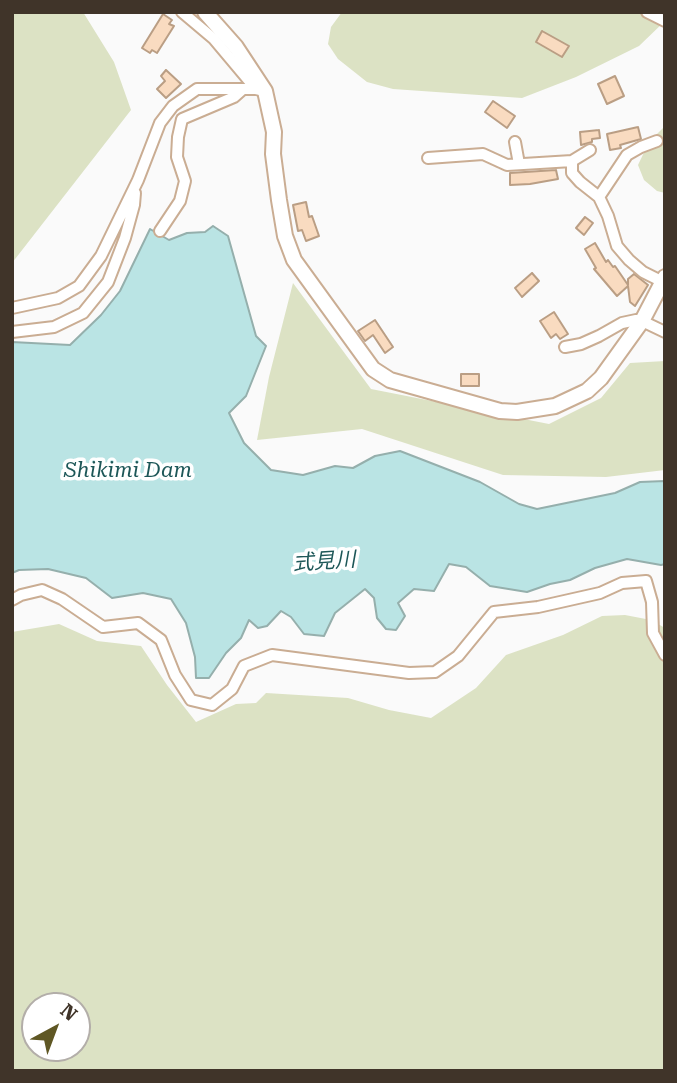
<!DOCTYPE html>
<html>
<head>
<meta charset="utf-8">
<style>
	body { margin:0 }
	#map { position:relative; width:677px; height:1083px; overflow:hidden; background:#fafafa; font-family:"Roboto Serif",serif }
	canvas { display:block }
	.frame { position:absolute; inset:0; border:14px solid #403429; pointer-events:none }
	.north { position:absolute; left:21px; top:992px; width:70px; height:70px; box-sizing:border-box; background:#fff; border:2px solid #b3aea9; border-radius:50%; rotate:41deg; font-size:19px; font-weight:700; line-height:28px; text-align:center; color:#403429 }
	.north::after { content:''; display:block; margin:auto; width:24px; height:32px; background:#5f5724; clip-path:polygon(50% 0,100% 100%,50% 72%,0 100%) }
</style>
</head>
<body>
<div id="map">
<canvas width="677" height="1083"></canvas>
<div class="frame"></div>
<div class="north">N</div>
</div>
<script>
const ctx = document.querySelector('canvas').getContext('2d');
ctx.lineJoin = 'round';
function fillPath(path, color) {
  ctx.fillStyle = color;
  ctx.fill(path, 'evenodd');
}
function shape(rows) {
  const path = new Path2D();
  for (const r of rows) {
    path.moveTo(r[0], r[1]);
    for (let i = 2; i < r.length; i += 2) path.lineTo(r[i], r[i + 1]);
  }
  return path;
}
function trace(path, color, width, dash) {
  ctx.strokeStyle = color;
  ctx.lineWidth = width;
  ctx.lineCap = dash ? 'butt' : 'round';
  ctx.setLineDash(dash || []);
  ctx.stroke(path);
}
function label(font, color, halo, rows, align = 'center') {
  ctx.font = font + ' "Roboto Serif","Noto Sans JP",serif';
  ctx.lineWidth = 7;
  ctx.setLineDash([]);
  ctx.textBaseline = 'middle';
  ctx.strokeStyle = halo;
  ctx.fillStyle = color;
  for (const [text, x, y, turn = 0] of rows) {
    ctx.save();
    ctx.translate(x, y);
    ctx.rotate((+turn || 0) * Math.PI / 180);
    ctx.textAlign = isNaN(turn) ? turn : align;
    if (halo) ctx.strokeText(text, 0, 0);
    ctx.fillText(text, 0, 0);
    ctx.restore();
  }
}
fillPath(shape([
	[12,12,83,12,114,62,131,110,12,263],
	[342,12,665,12,665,21,639,46,576,77,522,98,393,89,367,82,338,59,328,44,331,27],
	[665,126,665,193,657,191,644,180,638,165,649,142],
	[293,283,371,389,549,424,601,398,630,363,665,361,665,470,606,477,503,475,362,429,257,440,269,377],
	[625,615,651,620,665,628,665,1071,12,1071,12,632,59,624,97,641,141,646,167,685,196,722,236,704,256,703,266,693,348,698,389,710,431,718,476,688,506,655,563,635,602,616],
	[35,1006,77,1006,77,1048,35,1048]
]), '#dce2c4');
const water = shape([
	[213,226,228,236,256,336,266,346,246,396,229,413,244,443,271,470,303,475,335,466,353,468,375,456,400,451,480,482,519,504,537,509,615,493,640,482,665,481,665,564,661,565,627,559,595,568,570,580,550,584,527,592,490,586,466,567,449,564,434,591,414,589,398,603,405,616,396,630,386,629,377,618,374,598,365,589,335,613,324,636,304,634,291,617,281,611,267,626,258,628,249,620,241,638,226,653,209,678,196,678,195,657,186,623,171,599,143,593,112,598,86,578,48,569,19,570,12,573,12,342,70,345,101,315,120,291,150,229,169,240,187,233,205,232,213,226]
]);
fillPath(water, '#bae4e4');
trace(water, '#95afac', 2);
const building = shape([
	[163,14,172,20,169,24,174,26,157,53,152,50,150,53,142,48,163,14],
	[542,31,569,46,562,57,536,42,542,31],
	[166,70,181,84,166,98,157,89,165,81,161,76,166,70],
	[615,76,624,96,607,104,598,84,615,76],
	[493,101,515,116,507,128,485,112,493,101],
	[638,127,641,139,620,145,621,148,610,150,607,134,638,127],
	[599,130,600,138,592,139,592,142,581,145,580,132,599,130],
	[556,170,558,179,530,184,510,185,510,173,556,170],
	[306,202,309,217,312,216,319,236,306,241,302,230,298,231,293,205,306,202],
	[585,217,593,223,584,235,576,228,585,217],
	[595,243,606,262,608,260,613,267,615,266,628,285,628,279,634,274,648,285,635,306,630,302,628,286,617,296,594,269,596,268,585,249,595,243],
	[532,273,539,281,522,297,515,288,532,273],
	[554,312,568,334,560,339,556,334,551,338,540,321,554,312],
	[375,320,393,347,385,353,373,335,365,341,358,331,375,320],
	[461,374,479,374,479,386,461,386,461,374]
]);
fillPath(building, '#f9dbc0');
trace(building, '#ba9e84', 2);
const street = shape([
	[182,12,214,39,256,89],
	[647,12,665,21],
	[657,141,641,147,627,155,599,197,608,216,617,246,629,260,643,272,663,282],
	[515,142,519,164],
	[590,150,572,161,572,173,580,182,599,197],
	[428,158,483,154,507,165,572,161],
	[160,231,180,201,185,181,177,157,178,137,182,119,234,97,243,89],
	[12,308,58,298,79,286,101,256,138,180,160,123,173,106,197,89,256,89,265,91],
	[12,332,54,327,83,313,108,282,125,238,134,205,135,193],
	[565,347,581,344,599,336,622,323,636,320,642,321,665,332],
	[12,600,21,595,42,590,62,599,103,627,138,623,161,640,175,675,191,700,212,705,232,689,244,666,272,655,409,673,435,672,458,656,494,612,538,607,600,593,622,583,646,581,652,602,653,633,665,655]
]);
const secondary = shape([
	[205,12,236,47,265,91,274,132,273,154,279,200,285,236,294,260,373,369,390,380,500,411,517,412,555,406,587,391,601,378,642,321,665,277]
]);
trace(street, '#caad93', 14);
trace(secondary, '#caad93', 18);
trace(street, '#fff', 10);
trace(secondary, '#fff', 14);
label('italic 21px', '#1d5758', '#fff', [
	["Shikimi Dam",128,471],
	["式見川",324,562,-4]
]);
</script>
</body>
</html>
